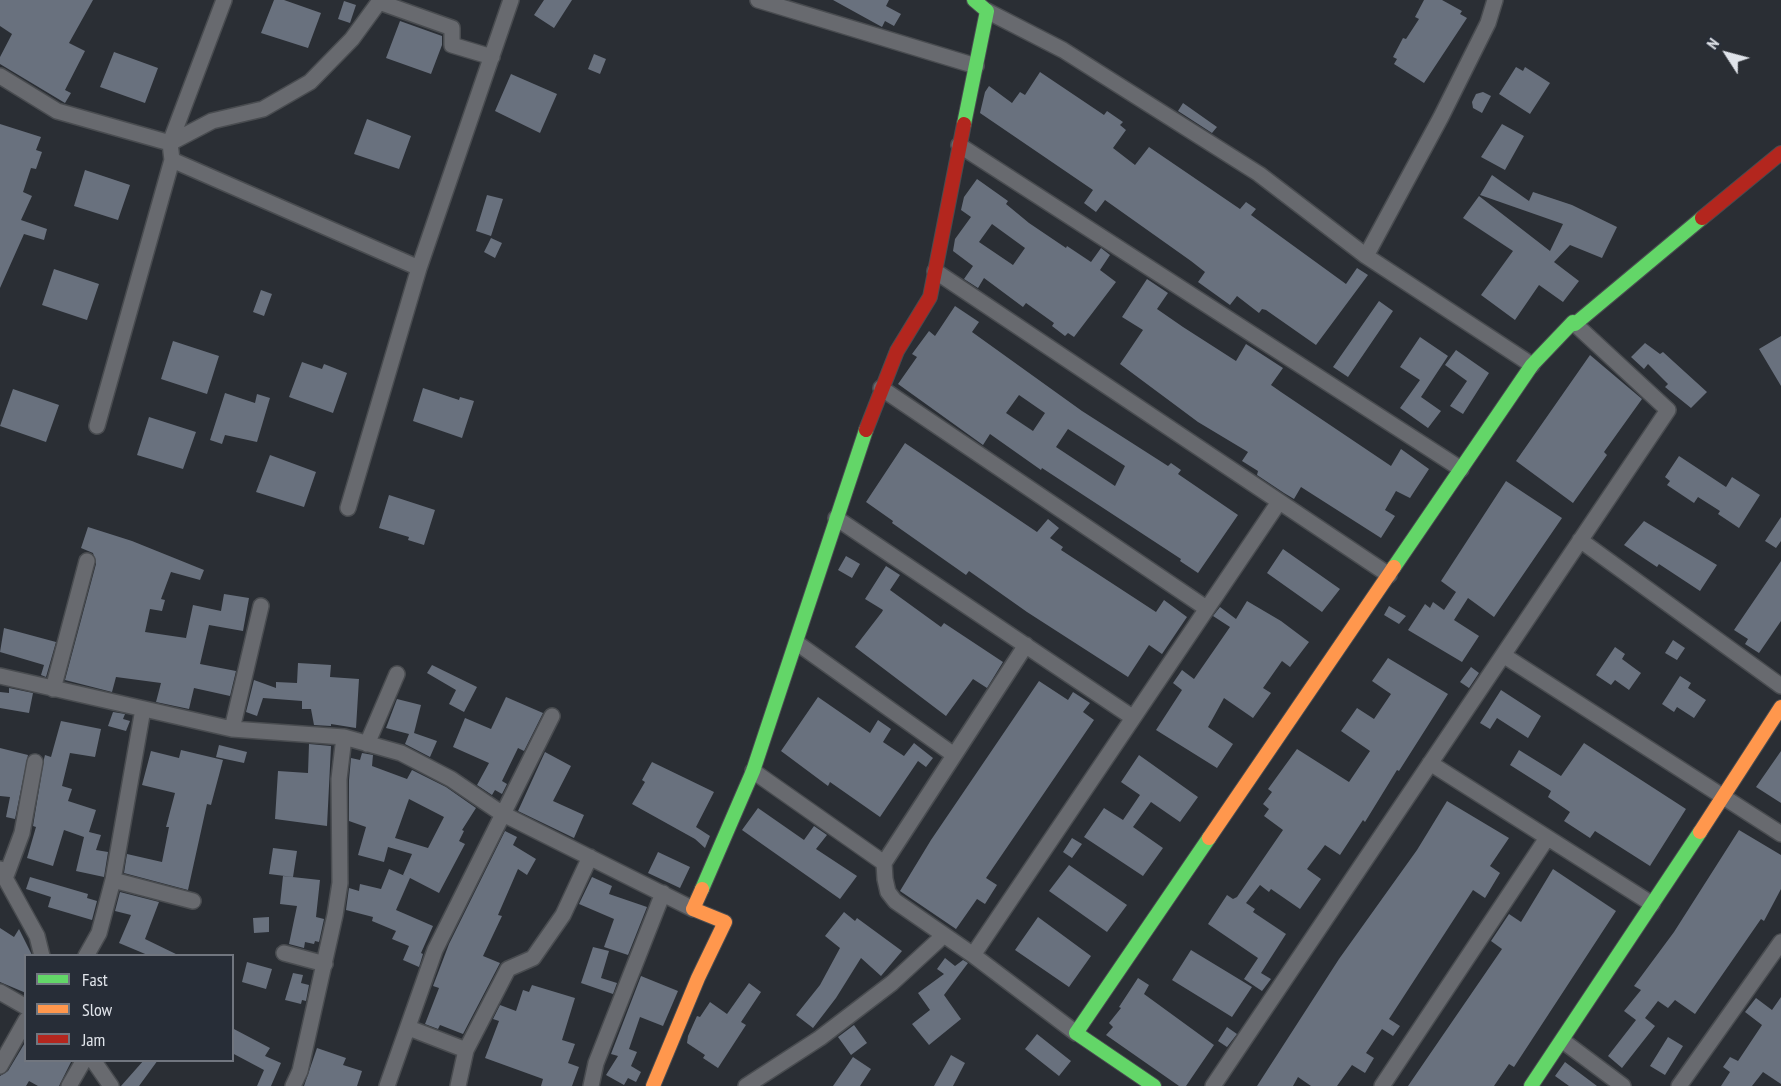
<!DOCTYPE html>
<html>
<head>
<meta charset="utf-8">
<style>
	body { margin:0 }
	#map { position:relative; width:1781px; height:1086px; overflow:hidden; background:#2a2e34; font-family:"PT Sans Narrow",sans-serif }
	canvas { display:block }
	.legend { position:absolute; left:24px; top:954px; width:210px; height:108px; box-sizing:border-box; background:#272d37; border:2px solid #71767f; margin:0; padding:8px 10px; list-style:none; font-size:18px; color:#e0e4ea }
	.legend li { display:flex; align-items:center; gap:12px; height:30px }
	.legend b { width:30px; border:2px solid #71767f }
	.north { position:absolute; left:1697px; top:24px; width:60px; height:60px; -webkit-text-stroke:4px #272d37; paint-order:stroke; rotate:306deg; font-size:16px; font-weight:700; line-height:24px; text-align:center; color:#e0e4ea }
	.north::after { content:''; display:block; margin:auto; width:21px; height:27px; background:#e0e4ea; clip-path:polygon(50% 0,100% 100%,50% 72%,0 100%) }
</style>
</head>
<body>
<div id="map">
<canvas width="1781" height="1086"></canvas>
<ul class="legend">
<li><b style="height:8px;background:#63d668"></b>Fast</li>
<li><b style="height:8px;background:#ff974d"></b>Slow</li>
<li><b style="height:8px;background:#b3261e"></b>Jam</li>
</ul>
<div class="north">N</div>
</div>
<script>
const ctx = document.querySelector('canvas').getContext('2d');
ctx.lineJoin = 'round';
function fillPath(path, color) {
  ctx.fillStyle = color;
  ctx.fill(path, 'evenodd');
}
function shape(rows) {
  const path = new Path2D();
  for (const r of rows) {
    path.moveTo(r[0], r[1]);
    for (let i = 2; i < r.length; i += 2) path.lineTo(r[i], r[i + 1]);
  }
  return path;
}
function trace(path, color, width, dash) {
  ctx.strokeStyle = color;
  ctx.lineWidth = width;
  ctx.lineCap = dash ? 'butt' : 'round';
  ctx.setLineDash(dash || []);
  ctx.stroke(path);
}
fillPath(shape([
	[0,0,93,0,69,43,85,51,65,90,71,93,65,103,0,64,0,57,12,34,0,26],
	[274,0,284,0,321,13,308,48,261,33],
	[544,0,572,0,554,28,534,15],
	[833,0,889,0,886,6,901,14,894,26,885,21,882,27],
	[1424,0,1442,0,1462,11,1460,14,1467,18,1424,83,1394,64,1397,59,1393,57,1403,38,1406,39,1419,19,1415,17],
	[344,1,356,5,350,23,338,19],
	[400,21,442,36,442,45,431,74,386,58],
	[114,52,158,68,145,103,100,87],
	[594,54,606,59,600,74,588,69],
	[1516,67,1523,71,1525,67,1550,83,1530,114,1499,94],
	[1040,72,1104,115,1107,111,1123,122,1120,125,1126,130,1113,148,1135,165,1149,147,1240,209,1246,202,1256,209,1251,215,1346,284,1357,268,1368,275,1316,345,1266,310,1262,309,1259,313,1237,296,1230,305,1198,282,1205,272,1191,261,1105,200,1096,212,1084,203,1093,190,980,113,985,92,989,86,1012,103,1020,92,1025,95],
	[511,74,557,94,540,133,495,111],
	[1483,92,1491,96,1482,113,1473,108,1472,102,1476,94],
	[1183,103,1217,127,1212,133,1178,111],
	[367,119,411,136,399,169,354,154],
	[0,124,41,137,36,150,42,152,36,169,31,168,23,192,32,196,21,220,47,229,44,240,24,234,0,288],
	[1502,124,1524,136,1505,170,1481,157],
	[85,170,130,185,118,220,74,206],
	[1492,175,1529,201,1533,192,1572,205,1617,227,1602,258,1570,245,1554,262,1579,281,1563,302,1539,285,1515,320,1481,295,1513,251,1463,218,1479,196,1550,251,1563,224,1480,195],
	[977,179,1008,201,1006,204,1029,223,1066,248,1067,246,1091,262,1101,248,1110,255,1100,270,1116,282,1074,337,1068,333,1065,336,1052,326,1054,323,1026,303,1023,307,984,278,978,288,964,279,973,266,953,251,955,239,971,217,961,210,964,197],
	[992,224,1025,248,1013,265,979,242],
	[487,195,503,199,491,236,476,231],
	[491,238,502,243,495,258,484,252],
	[54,269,99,284,87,320,42,305],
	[1147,279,1168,293,1157,309,1183,327,1236,361,1246,344,1283,368,1271,385,1281,392,1391,466,1401,449,1429,469,1410,498,1396,491,1385,510,1395,516,1381,538,1301,487,1294,499,1284,493,1257,475,1258,471,1242,461,1248,452,1198,422,1120,364,1143,330,1122,317],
	[261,290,272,294,264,316,253,312],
	[1379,301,1393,311,1348,377,1333,367],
	[955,306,979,322,972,332,1082,411,1168,466,1171,463,1181,470,1178,474,1238,515,1198,573,1180,561,1181,559,1042,468,1041,470,990,434,983,445,898,384,917,357,912,354,929,331,935,336],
	[1019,395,1045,413,1033,431,1006,413],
	[1068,429,1125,466,1115,486,1056,447],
	[1781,336,1781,386,1759,349],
	[1420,337,1448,356,1421,397,1441,411,1428,428,1400,408,1420,380,1400,367],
	[173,341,219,356,207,394,161,379],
	[1645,343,1660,354,1663,352,1707,392,1691,408,1665,387,1668,384,1648,364,1644,369,1631,357],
	[1456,350,1489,373,1463,414,1450,406,1467,381,1445,365],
	[1590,355,1642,399,1604,452,1607,455,1573,503,1516,461],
	[302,362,322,369,324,364,347,373,333,413,289,397],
	[423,388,459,400,460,397,474,401,462,438,413,421],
	[13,389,59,405,46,442,0,426],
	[225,393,255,403,257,394,270,398,257,442,225,435,222,444,210,440],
	[149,417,196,432,183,469,137,455],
	[905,443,1037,532,1048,519,1059,528,1050,538,1063,547,1061,550,1156,612,1164,600,1187,617,1162,654,1149,645,1128,677,1027,612,969,571,966,575,892,523,893,521,866,502],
	[270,455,316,472,304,507,256,492],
	[1679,456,1726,487,1732,477,1760,495,1739,528,1718,514,1720,511,1698,497,1694,503,1667,485,1670,481,1665,477],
	[1506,481,1562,518,1494,617,1468,598,1454,620,1479,636,1462,662,1408,630,1425,604,1430,608,1433,602,1444,610,1456,592,1441,581],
	[389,495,435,510,424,545,408,540,409,537,379,528],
	[1781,517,1781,541,1776,548,1765,541],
	[1644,521,1717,565,1700,591,1659,564,1657,567,1624,545],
	[88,527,132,541,204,570,200,580,171,572,161,599,165,600,162,611,150,609,145,632,186,638,193,605,221,611,224,594,249,598,243,631,209,625,200,664,236,671,230,696,194,688,189,709,156,702,161,683,116,677,112,692,65,680,96,564,93,553,81,548],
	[1283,549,1340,589,1322,612,1267,573],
	[846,556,860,564,852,578,838,570],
	[1781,561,1781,621,1759,653,1745,644,1748,639,1734,630],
	[886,566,900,575,890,590,941,627,944,623,1003,662,987,688,973,679,946,716,855,647,882,612,883,610,865,599],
	[1247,601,1281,621,1309,642,1290,667,1282,661,1263,688,1271,693,1253,718,1224,698,1208,727,1233,744,1217,768,1156,730,1182,690,1173,683,1182,670,1194,679,1230,627,1213,616,1220,607,1236,619],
	[1389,606,1406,616,1399,624,1384,615],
	[4,628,56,642,46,677,41,675,44,665,0,652],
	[1673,640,1685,648,1677,660,1665,653],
	[1615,647,1625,654,1622,659,1641,673,1629,690,1615,680,1611,685,1596,675],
	[1388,658,1448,694,1399,771,1397,770,1365,822,1363,820,1340,855,1325,845,1307,869,1321,879,1300,909,1271,889,1269,892,1260,885,1246,903,1255,909,1253,912,1286,934,1261,973,1271,979,1262,991,1244,979,1258,958,1208,924,1227,895,1233,899,1237,897,1283,830,1264,816,1269,809,1263,804,1272,792,1268,789,1297,749,1349,782,1370,751,1341,731,1357,708,1374,719,1391,694,1372,681],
	[298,663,331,665,330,677,359,679,356,728,331,724,331,726,314,725,311,709,302,709,302,701,263,698,257,716,246,712,254,680,276,688,276,682,297,683],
	[432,665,477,687,464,712,449,704,456,690,427,673],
	[1471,667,1479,673,1469,688,1460,682],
	[1680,676,1691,683,1688,688,1706,700,1694,718,1677,707,1674,712,1662,704],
	[1039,681,1068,700,1073,692,1090,703,1083,712,1094,720,986,878,997,885,985,904,977,899,956,929,900,891,931,840],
	[9,688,33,693,29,713,0,708,0,692,9,693],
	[1501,690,1541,716,1528,738,1497,718,1490,729,1480,723],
	[506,697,543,713,524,751,518,748,502,781,507,784,502,794,495,790,492,795,477,785,489,763,453,747,465,718,491,729],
	[818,697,870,733,878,720,891,729,883,742,904,756,914,743,933,758,926,767,918,761,880,817,830,782,828,786,781,751],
	[397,699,421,705,414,733,437,741,430,757,405,744,409,734,386,728],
	[113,712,125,714,123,719,130,721,126,731,108,726],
	[61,721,101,729,95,757,70,753,62,786,72,789,68,801,96,810,89,832,101,835,96,850,108,852,104,877,76,871,84,837,64,830,53,866,27,858,36,827,33,826,44,759,45,755,51,757],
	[1584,743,1686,809,1650,866,1595,831,1590,838,1564,821,1570,812,1548,797,1551,791,1510,765,1519,750,1561,776],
	[309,744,331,746,327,826,275,819,278,771,308,773],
	[219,745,247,752,244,763,216,757],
	[0,748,28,755,15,819,6,817,10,797,0,796],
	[181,750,223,760,211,805,207,804,188,890,124,873,127,854,162,862,169,827,166,827,175,793,142,785,151,751,179,758],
	[1781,751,1781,803,1756,787],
	[545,752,571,766,553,801,584,815,574,838,518,811],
	[362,753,373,755,372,766,407,779,412,770,446,787,476,808,462,830,464,831,459,841,465,844,439,893,410,878,396,910,433,926,421,953,423,954,419,967,403,960,409,946,392,939,396,931,372,921,373,917,346,910,349,888,359,891,360,884,381,889,389,869,405,876,403,875,412,854,388,847,384,862,358,855,366,827,349,821,349,780,351,758,360,760],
	[409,799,444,817,428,848,395,838],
	[1139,755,1198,797,1180,822,1151,802,1133,827,1163,848,1143,876,1084,837,1104,808,1123,820,1140,795,1121,782],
	[652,762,714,792,696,827,710,836,705,848,695,839,632,804,645,782,642,780],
	[1447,801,1509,838,1490,866,1500,873,1485,898,1473,890,1389,1019,1400,1026,1393,1036,1382,1029,1366,1053,1374,1058,1365,1073,1352,1065,1337,1086,1311,1086,1298,1077,1293,1086,1257,1086,1339,959,1417,850],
	[758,808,804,840,814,826,827,835,816,849,857,876,840,899,742,830],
	[1739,830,1781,855,1781,889,1764,921,1761,919,1695,1014,1675,1000,1668,1008,1658,1001,1645,1018,1655,1026,1622,1068,1608,1056,1636,1020,1624,1011,1641,990,1634,986,1674,932],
	[505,831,517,837,513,845,536,859,527,875,518,869,498,915,502,916,483,956,500,963,463,1034,440,1025,438,1029,425,1024,439,988,433,986,449,944],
	[1072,838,1082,844,1072,858,1063,852],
	[273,848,297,851,293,877,269,874],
	[658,852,690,867,680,888,648,873],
	[1069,865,1127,905,1107,932,1049,891],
	[1553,869,1616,911,1514,1067,1509,1064,1494,1086,1408,1086,1502,949,1491,941,1509,914,1521,922],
	[283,876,320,880,316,917,324,919,319,942,315,941,314,944,305,942,304,948,289,944,297,906,280,904],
	[30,877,88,894,87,898,97,901,92,920,48,907,51,897,26,889],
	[592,877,612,886,609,894,647,907,628,955,604,947,614,919,579,904],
	[120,892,159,902,145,939,180,956,150,956,119,943,131,915,115,911],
	[844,912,855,921,857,918,902,951,881,976,861,958,836,998,813,1028,796,1015,820,985,840,948,825,936],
	[269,917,269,932,254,933,253,918],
	[1038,917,1091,956,1069,987,1015,950],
	[0,928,14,937,19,929,32,955,26,956,26,993,0,982],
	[593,947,609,951,601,978,617,983,613,994,581,983],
	[1191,950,1252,987,1232,1017,1172,980],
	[945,958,955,966,963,960,968,963,944,995,961,1019,929,1045,912,1024,930,1010,918,993,944,974,937,969],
	[247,962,272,969,266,989,242,982],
	[293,973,303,975,301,983,309,985,306,1001,302,1000,301,1004,285,1000],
	[641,976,678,991,663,1026,640,1017,629,1049,637,1052,631,1066,641,1072,636,1082,628,1078,624,1085,606,1075,618,1056,611,1054],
	[1138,978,1149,985,1144,994,1214,1045,1186,1086,1179,1086,1106,1035,1113,1027,1109,1023,1121,1008,1119,1007],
	[749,983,761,992,741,1022,746,1025,718,1068,703,1058,705,1055,687,1043,688,1036,697,1016,700,1017,710,1002,727,1014],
	[532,985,575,998,562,1040,575,1044,568,1063,579,1067,572,1086,541,1086,543,1079,485,1058,499,1021,493,1019,500,1005,516,1011,523,990,529,992],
	[1781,997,1781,1084,1763,1072,1752,1086,1721,1086,1730,1072,1723,1067,1730,1057,1738,1061,1762,1025,1745,1012,1756,998,1772,1010],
	[854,1025,867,1043,851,1055,838,1037],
	[1227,1027,1237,1034,1227,1047,1218,1041],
	[232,1028,270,1048,265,1056,281,1063,271,1086,257,1086,264,1070,232,1053],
	[1037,1034,1071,1061,1059,1076,1025,1049],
	[1668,1037,1683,1046,1665,1075,1650,1066],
	[26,1041,26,1060,72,1060,59,1086,38,1086,29,1081,26,1086,0,1086,0,1076,8,1071],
	[317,1048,346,1058,343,1065,362,1071,357,1086,304,1086],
	[951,1055,965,1063,953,1086,934,1086],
	[853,1057,871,1069,860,1086,833,1086],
	[144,1060,158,1060,139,1086,121,1086],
	[1565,1062,1597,1086,1569,1086,1555,1076]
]), '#69717e');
const street = shape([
	[758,0,976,66],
	[987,11,1063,50,1259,174,1366,256,1532,365],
	[0,76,57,111,170,143,212,121,263,109,310,82,352,39,379,2,452,28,452,45,492,57],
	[959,145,1461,469],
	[172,160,419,268],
	[1366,256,1441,117,1488,23,1495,0],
	[935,271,1389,575],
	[881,388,1206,608],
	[97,426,172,160,170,143,224,0],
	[348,508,419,268,511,0],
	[836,518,1132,717],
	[1580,540,1781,686],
	[797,643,954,755],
	[1026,645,884,863,885,879,888,892,895,901,973,955,1076,1033],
	[1503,655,1781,834],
	[0,676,232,729,344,737,401,753,451,779,501,813,693,909],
	[53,689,87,561],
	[232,729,261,606],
	[367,744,397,674],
	[1430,763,1652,904],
	[753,771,884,863],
	[0,869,37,936,42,956],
	[6,876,22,833,35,762],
	[113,880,193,901],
	[284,953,325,964],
	[973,955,1279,502],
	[86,956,99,933,113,880,143,709],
	[0,992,26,1007],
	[409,1028,466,1050],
	[1563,1041,1623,1086],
	[93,1060,111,1086],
	[0,1066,26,1020],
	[69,1086,84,1060],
	[293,1086,300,1071,335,915,340,883,339,779,344,737],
	[387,1086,435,950,552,716],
	[458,1086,466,1050,508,969,533,958,563,915,590,857],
	[591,1086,596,1063,663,893],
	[746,1086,820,1038,892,983,943,936],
	[1213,1086,1668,410,1575,324],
	[1382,1086,1547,838],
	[1679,1086,1781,942]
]);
const fast = shape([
	[964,124,987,11,974,0],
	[1394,567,1532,365,1573,322,1575,324,1702,218],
	[702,889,753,771,866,430],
	[1154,1086,1076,1033,1209,838],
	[1531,1086,1700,832]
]);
const slow = shape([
	[1700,832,1781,707],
	[1209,838,1394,567],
	[653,1086,698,978,725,922,693,909,702,889]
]);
const jam = shape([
	[1702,218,1781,153],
	[866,430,897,351,930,297,964,124]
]);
trace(street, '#494c50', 18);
trace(fast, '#494c50', 16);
trace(slow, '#494c50', 16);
trace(jam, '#494c50', 16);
trace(street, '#686a6f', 15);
trace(fast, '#63d668', 14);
trace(slow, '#ff974d', 14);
trace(jam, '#b3261e', 14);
</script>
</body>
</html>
